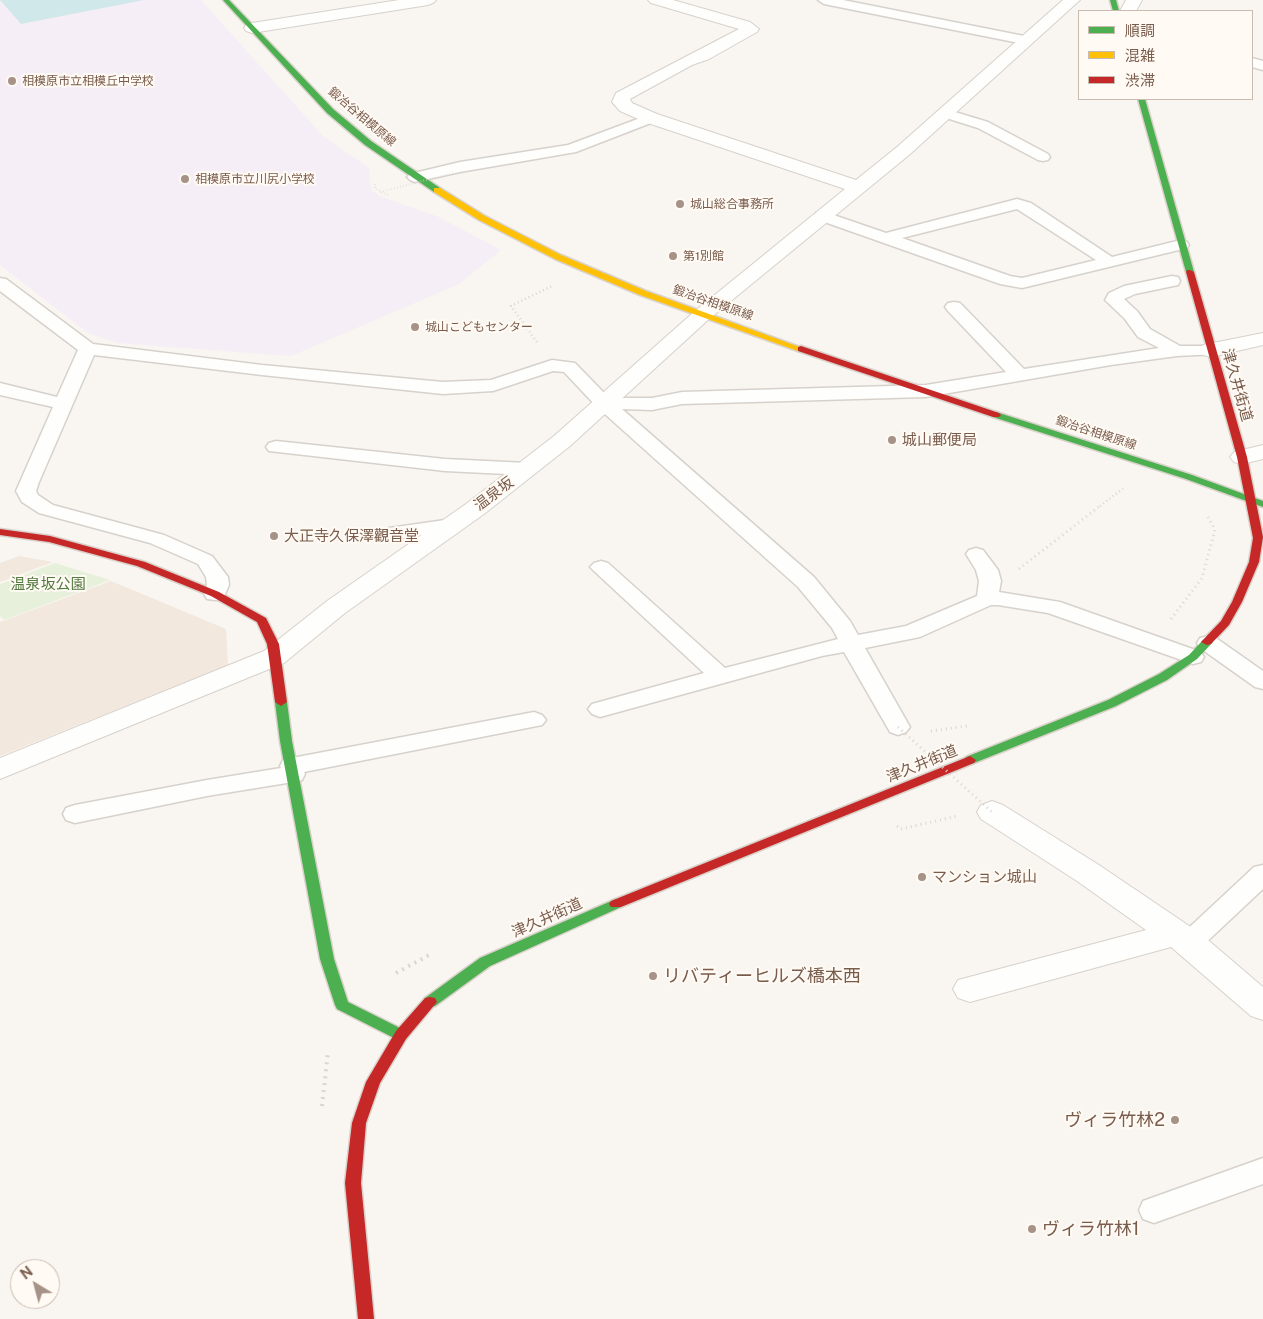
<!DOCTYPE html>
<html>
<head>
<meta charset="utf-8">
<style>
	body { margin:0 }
	#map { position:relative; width:1263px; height:1319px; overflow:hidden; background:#f9f5f0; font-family:"Public Sans","Noto Sans JP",sans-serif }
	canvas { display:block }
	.legend { position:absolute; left:1078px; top:10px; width:175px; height:90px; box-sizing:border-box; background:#fffaf3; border:1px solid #cabbb1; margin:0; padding:6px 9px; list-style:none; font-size:15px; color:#7a5c4d }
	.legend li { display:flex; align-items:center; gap:10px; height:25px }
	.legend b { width:25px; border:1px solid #cabbb1 }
	.north { position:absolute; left:10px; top:1259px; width:50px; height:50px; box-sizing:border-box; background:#fffaf3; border:1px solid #cabbb1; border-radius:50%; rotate:323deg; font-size:14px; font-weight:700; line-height:20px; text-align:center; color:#7a5c4d }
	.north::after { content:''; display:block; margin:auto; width:18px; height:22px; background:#a69286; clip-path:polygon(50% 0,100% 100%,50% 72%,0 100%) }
</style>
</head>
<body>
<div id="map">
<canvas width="1263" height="1319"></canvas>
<ul class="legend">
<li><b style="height:6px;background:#4caf50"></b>順調</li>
<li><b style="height:6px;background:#ffc107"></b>混雑</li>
<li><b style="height:6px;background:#c62828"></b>渋滞</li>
</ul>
<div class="north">N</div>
</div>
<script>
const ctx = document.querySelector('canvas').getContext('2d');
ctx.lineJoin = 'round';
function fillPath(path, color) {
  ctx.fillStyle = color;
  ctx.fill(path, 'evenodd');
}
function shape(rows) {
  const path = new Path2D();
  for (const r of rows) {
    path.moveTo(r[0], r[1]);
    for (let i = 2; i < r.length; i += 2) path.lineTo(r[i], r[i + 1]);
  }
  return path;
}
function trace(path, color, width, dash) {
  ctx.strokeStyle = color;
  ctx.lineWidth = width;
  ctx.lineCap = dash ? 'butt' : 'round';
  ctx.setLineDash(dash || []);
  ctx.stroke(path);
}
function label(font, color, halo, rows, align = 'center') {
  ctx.font = font + ' "Public Sans","Noto Sans JP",sans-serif';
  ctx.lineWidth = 4;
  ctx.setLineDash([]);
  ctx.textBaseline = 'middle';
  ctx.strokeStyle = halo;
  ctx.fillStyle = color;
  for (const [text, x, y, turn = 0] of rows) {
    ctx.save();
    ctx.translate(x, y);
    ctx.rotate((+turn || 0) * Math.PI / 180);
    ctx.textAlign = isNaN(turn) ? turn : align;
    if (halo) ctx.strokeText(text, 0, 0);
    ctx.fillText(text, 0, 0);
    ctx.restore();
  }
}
fillPath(shape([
	[19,556,53,562,0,582,0,563],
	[111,581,226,629,228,665,0,756,0,622]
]), '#f2e8de');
fillPath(shape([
	[0,0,201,0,323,136,369,168,371,190,379,196,439,217,501,250,459,284,291,356,117,343,88,333,0,265]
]), '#f6eef6');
fillPath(shape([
	[55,563,110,580,4,620,0,616,0,584]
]), '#e7f0db');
fillPath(shape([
	[0,0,144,0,21,24]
]), '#d0e8ea');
const lane = shape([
	[818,0,843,0,1024,36,1031,40,1024,44,824,4,818,0],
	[1252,58,1263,61,1263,70,1252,67,1252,58],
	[945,109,988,122,1048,154,1050,157,1048,160,1043,161,1038,160,978,128,940,116,938,113,940,110,945,109],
	[651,114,656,115,658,118,656,121,576,152,460,172,415,182,410,180,407,177,410,174,460,162,568,145,651,114],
	[1017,199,1031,203,1112,257,1181,240,1187,242,1189,245,1187,248,1022,288,1000,284,816,219,814,216,816,213,822,211,886,233,1017,199],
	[1017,209,1096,260,1022,278,1010,276,902,238,1017,209],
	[1172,276,1178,277,1180,281,1178,285,1135,294,1124,299,1137,311,1150,329,1180,346,1217,346,1220,350,1217,354,1177,356,1111,365,926,397,682,404,652,410,622,409,814,577,850,621,858,635,906,626,977,596,979,581,976,570,966,554,969,550,976,548,983,550,998,570,1001,581,999,592,1060,602,1201,652,1204,657,1201,662,1193,664,1048,613,998,605,991,605,920,637,865,648,910,727,906,732,898,735,890,732,844,652,822,656,600,717,592,714,588,709,592,704,704,673,594,571,590,567,594,563,601,561,608,563,725,668,838,639,832,628,798,587,597,407,564,372,553,371,493,391,443,394,262,375,94,355,39,482,36,491,38,495,53,505,164,535,212,556,228,577,229,585,223,599,215,600,207,599,204,594,207,585,206,577,198,564,150,543,39,513,22,502,16,491,53,407,0,395,0,383,57,397,78,350,0,291,0,278,6,279,93,344,262,365,443,382,491,380,552,360,575,363,609,398,652,398,682,392,926,385,1006,372,948,311,945,307,948,303,954,302,960,303,1024,369,1159,348,1138,337,1125,319,1105,300,1109,293,1124,286,1172,276],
	[276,441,445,459,527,463,534,465,537,469,534,473,527,475,445,471,269,451,266,447,269,443,276,441],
	[452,519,459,521,462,525,459,529,389,540,382,538,379,534,382,530,389,528,452,519],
	[1208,636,1216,638,1263,671,1263,689,1255,687,1200,648,1197,643,1200,638,1208,636],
	[534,712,542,715,546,720,542,725,304,772,305,774,302,780,293,782,207,796,75,823,66,820,63,814,66,808,75,805,207,780,281,768,280,766,283,760,292,758,534,712],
	[1263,865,1263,889,1198,950,1189,953,1180,950,1176,943,1180,936,1254,867,1263,865],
	[1263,1158,1263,1184,1154,1223,1143,1219,1139,1210,1143,1201,1263,1158]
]);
const street = shape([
	[399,0,436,0,433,3,428,5,252,33,246,31,244,28,246,25,252,23,399,0],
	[648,0,673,0,750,22,759,29,757,32,709,59,692,65,630,99,632,103,657,114,856,180,897,147,1063,0,1080,0,909,155,709,319,570,446,484,514,345,613,284,663,0,779,0,758,264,651,327,601,466,504,554,436,695,311,845,189,645,122,620,111,612,102,616,93,739,29,651,3,648,0],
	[1126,0,1142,0,1136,11,1120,11,1126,0],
	[1263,333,1263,345,1211,357,1203,355,1200,350,1203,345,1263,333],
	[1263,445,1263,459,1242,464,1234,462,1230,457,1234,452,1263,445],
	[992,801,1003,805,1099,865,1201,934,1263,987,1263,1020,1251,1016,1171,947,970,1002,958,998,953,989,958,980,1146,930,1077,881,981,819,977,812,981,805,992,801]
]);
const fast = shape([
	[223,0,229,0,333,109,371,141,440,188,440,192,434,192,365,145,327,113,223,0],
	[1110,0,1116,0,1119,11,1113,11,1110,0],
	[1138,99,1145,99,1194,272,1193,274,1190,274,1186,272,1138,99],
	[996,412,1192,475,1263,501,1263,507,1186,479,993,417,993,413,996,412],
	[1207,639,1213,642,1197,659,1167,680,1116,706,974,763,970,764,964,760,966,757,1108,700,1159,674,1189,655,1203,640,1207,639],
	[281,698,287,702,292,741,334,959,348,1002,406,1031,408,1035,406,1039,401,1041,396,1039,337,1009,335,1005,320,959,280,741,275,702,281,698],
	[616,899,621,901,623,904,621,907,490,966,435,1006,430,1007,425,1006,423,1002,425,998,480,958,616,899]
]);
const slow = shape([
	[434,188,440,188,485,216,561,255,646,291,805,349,804,351,798,351,640,295,555,259,479,220,434,192,434,188]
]);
const jam = shape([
	[1187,270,1190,270,1194,272,1247,457,1263,537,1259,562,1242,602,1229,625,1211,644,1207,645,1201,642,1221,621,1232,602,1249,562,1253,538,1237,457,1186,272,1187,270],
	[801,346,999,413,1001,415,999,417,993,417,798,351,798,347,801,346],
	[0,529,50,536,145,562,219,592,266,618,279,644,287,702,281,706,275,702,267,644,257,622,211,596,137,566,49,542,0,535,0,529],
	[970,756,976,760,974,763,621,907,611,907,609,904,611,901,970,756],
	[430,997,435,998,437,1002,406,1039,380,1083,366,1123,361,1183,374,1319,358,1319,345,1183,352,1123,366,1082,396,1031,425,998,430,997]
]);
trace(lane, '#d7d1cb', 3);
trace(street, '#d7d1cb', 2);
trace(fast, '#d9d2cb', 3);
trace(slow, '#d9d2cb', 3);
trace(jam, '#d9d2cb', 3);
trace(shape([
	[375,184,375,188,389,196]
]), '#dcd5d0', 2, [0.5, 2.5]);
trace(shape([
	[537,342,511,306,552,286],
	[1100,506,1125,487]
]), '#dcd5d0', 2.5, [1, 3]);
trace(shape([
	[1019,569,1101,505],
	[1171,619,1202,578,1215,530,1208,517],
	[931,731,967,726],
	[897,826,901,829,958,816]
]), '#dcd5d0', 3, [1, 4]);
trace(shape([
	[396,973,431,954],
	[322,1106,328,1052]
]), '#dcd5d0', 4, [2, 5]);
fillPath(lane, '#fefefd');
fillPath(street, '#fefefd');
fillPath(fast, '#4caf50');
fillPath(slow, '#ffc107');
fillPath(jam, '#c62828');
trace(shape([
	[380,192,453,173]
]), '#dcd5d0', 2, [0.5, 2.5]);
trace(shape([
	[898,727,992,812]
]), '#dcd5d0', 3, [1, 4]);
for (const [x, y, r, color] of [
	[12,81,5,"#a69286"],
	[185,179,5,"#a69286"],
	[680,204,5,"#a69286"],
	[673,256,5,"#a69286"],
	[415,327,5,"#a69286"],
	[892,440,5,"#a69286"],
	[274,536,5,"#a69286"],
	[922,877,5,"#a69286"],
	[653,976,5,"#a69286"],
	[1175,1120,5,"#a69286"],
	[1032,1229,5,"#a69286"]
]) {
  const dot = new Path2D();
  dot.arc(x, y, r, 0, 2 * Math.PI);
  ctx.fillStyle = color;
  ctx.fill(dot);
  trace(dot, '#fffaf3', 2);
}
label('12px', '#7a5c4d', '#fffaf3', [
	["相模原市立相模丘中学校",22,81],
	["相模原市立川尻小学校",195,179],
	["城山総合事務所",690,204],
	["第1別館",683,256],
	["城山こどもセンター",425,327]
], 'left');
label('12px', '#7a5c4d', '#fffaf3', [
	["鍛冶谷相模原線",362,117,40],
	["鍛冶谷相模原線",713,303,19],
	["鍛冶谷相模原線",1096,433,18]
]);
label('15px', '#7a5c4d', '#fffaf3', [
	["津久井街道",1237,385,74],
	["温泉坂",494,494,-37],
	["津久井街道",922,764,-22],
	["津久井街道",547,918,-24]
]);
label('15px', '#7a5c4d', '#fffaf3', [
	["城山郵便局",902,440],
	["大正寺久保澤觀音堂",284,536],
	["マンション城山",932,877]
], 'left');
label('15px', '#537a41', '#fffaf3', [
	["温泉坂公園",48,584]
]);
label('18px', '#7a5c4d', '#fffaf3', [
	["リバティーヒルズ橋本西",663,976],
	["ヴィラ竹林2",1165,1120,"right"],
	["ヴィラ竹林1",1042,1229]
], 'left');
</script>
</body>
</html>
